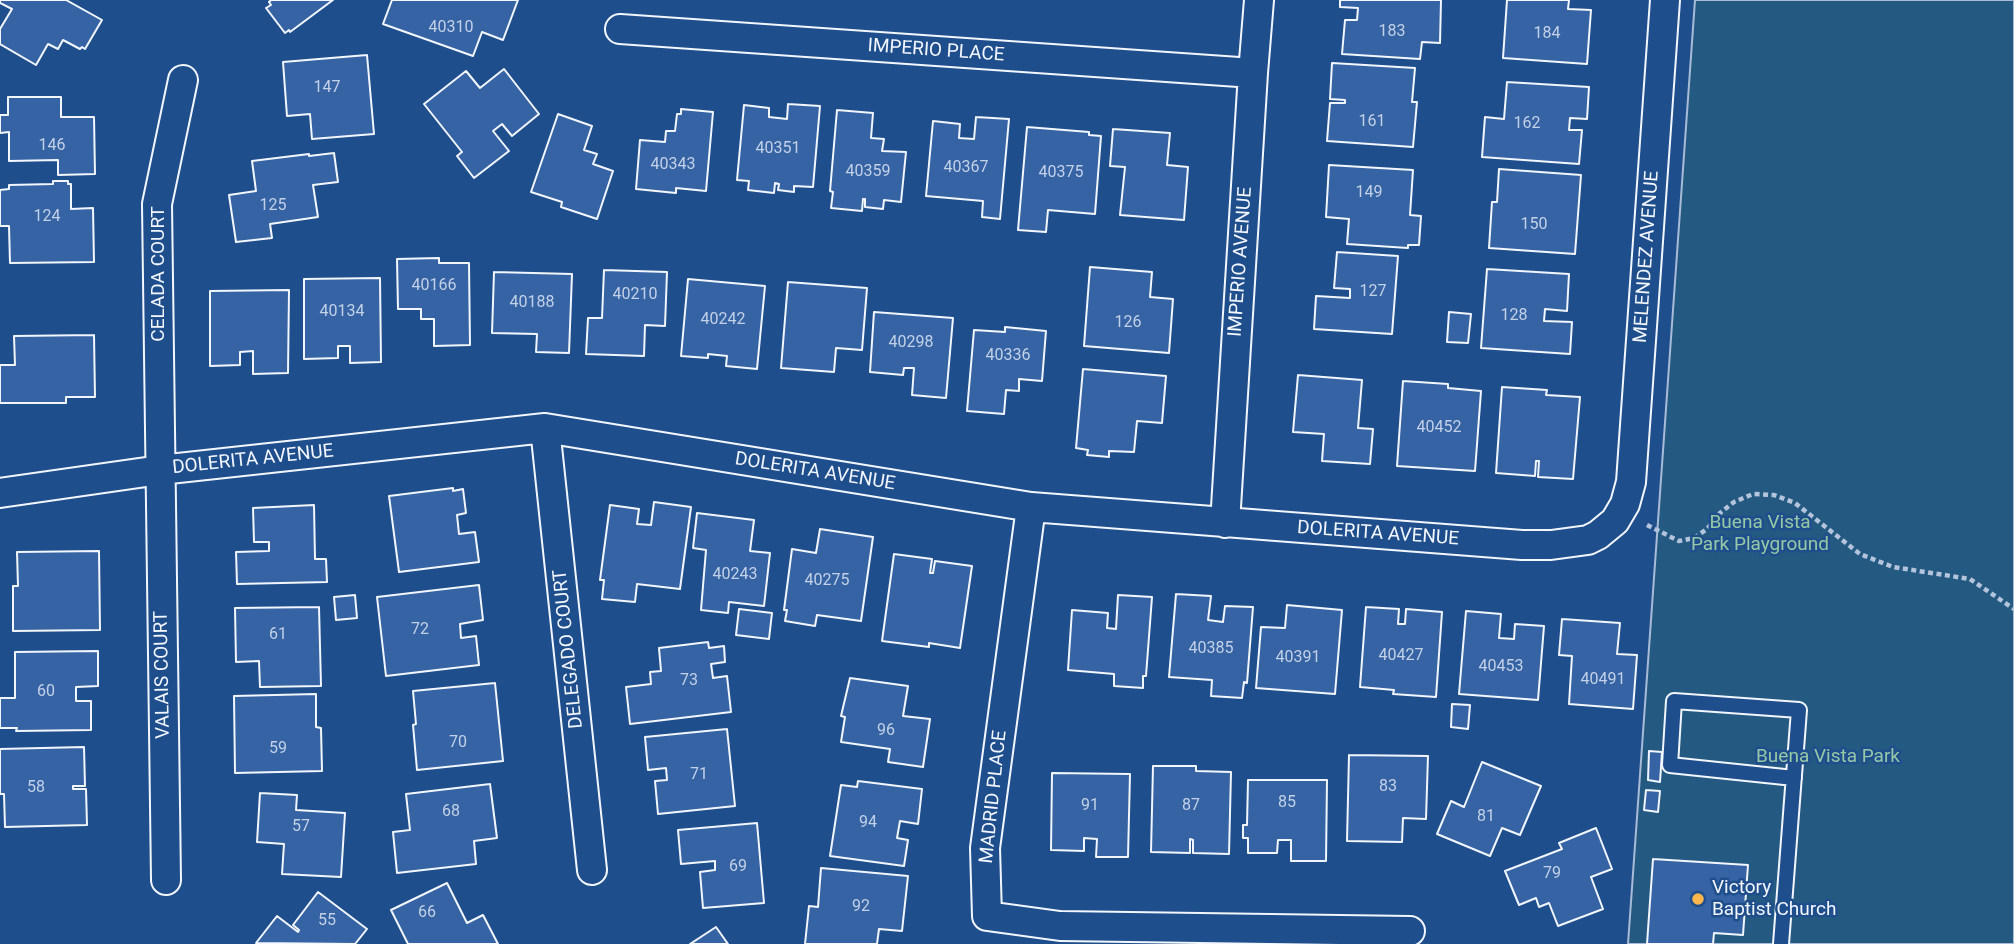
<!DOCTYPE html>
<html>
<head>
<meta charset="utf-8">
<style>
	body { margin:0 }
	canvas { display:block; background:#1f4e8c }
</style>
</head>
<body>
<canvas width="2014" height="944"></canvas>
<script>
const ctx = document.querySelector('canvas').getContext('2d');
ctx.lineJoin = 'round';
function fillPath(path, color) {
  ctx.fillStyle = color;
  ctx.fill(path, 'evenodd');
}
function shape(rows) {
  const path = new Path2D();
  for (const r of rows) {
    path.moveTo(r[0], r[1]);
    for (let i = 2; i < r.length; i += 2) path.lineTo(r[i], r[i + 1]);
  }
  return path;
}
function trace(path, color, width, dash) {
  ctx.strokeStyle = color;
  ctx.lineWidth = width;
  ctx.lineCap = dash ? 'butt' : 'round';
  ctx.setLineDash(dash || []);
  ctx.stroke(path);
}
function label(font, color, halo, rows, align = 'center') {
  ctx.font = font + ' Roboto,sans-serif';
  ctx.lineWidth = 5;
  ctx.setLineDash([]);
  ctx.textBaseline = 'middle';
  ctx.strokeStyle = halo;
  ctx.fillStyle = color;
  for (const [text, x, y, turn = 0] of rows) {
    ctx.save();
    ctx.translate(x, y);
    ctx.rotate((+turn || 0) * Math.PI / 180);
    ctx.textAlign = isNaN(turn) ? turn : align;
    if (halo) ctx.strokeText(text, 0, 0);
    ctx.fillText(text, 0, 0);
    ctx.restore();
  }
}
const green = shape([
	[1695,0,2014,0,2014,944,1628,944,1695,0]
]);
fillPath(green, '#245a82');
trace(green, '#a8bbd7', 2);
const building = shape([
	[0,0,66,0,102,20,85,49,82,47,80,49,63,40,58,49,48,44,36,65,0,44,0,29,12,9,0,3,0,0],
	[271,0,333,0,290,32,289,30,285,33,266,8,271,5,269,2,271,0],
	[392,0,518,0,503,40,482,32,473,56,383,24,392,0],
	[1340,0,1441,0,1440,43,1422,42,1420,59,1342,54,1345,20,1357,20,1358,8,1340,7,1340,0],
	[1507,0,1569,0,1568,9,1591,10,1587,64,1503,58,1507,0],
	[367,55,374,134,312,139,310,114,287,116,283,62,367,55],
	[1332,63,1415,68,1412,102,1417,102,1413,147,1327,141,1330,103,1345,103,1345,100,1330,99,1332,63],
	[504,69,539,114,512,136,502,124,493,131,509,151,474,178,457,156,462,152,424,104,466,71,480,88,504,69],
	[1507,82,1589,87,1587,119,1570,118,1569,130,1582,130,1579,164,1482,157,1485,117,1504,119,1507,82],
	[8,97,61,97,61,117,94,117,95,174,58,175,58,160,9,161,9,132,0,133,0,115,8,115,8,97],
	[788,104,820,106,813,187,794,186,794,192,778,190,779,184,775,183,774,193,748,190,749,181,737,180,744,105,769,108,769,117,787,119,788,104],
	[681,109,713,112,706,191,676,188,676,193,636,189,640,140,665,142,666,131,675,131,677,114,681,114,681,109],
	[837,110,873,113,871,138,884,139,882,151,906,152,901,202,884,200,883,209,865,207,865,199,863,199,862,211,831,208,833,192,830,191,837,110],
	[558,114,592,126,584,150,597,154,593,164,613,171,597,219,561,207,562,202,531,192,558,114],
	[976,117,1009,119,1000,219,982,217,983,201,926,196,933,121,960,124,959,138,974,139,976,117],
	[1027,127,1089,132,1089,135,1101,136,1095,214,1048,210,1046,232,1018,230,1027,127],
	[1113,129,1170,133,1167,165,1188,167,1184,220,1120,215,1125,167,1110,166,1113,129],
	[334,153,338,182,313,185,318,217,270,224,272,238,236,242,229,195,256,191,252,161,309,154,309,156,334,153],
	[1329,165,1413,170,1410,215,1421,216,1419,245,1408,245,1408,248,1347,244,1349,219,1326,217,1329,165],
	[1499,169,1581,175,1575,254,1489,248,1492,202,1497,202,1499,169],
	[53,181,68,181,68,184,71,184,71,209,93,208,94,262,10,263,9,226,0,226,0,190,9,189,9,185,53,184,53,181],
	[1337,252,1398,256,1392,334,1314,329,1316,296,1350,298,1350,289,1334,288,1337,252],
	[439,258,439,263,469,263,470,345,434,346,434,319,421,319,421,309,398,309,397,259,439,258],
	[1090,267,1152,272,1150,297,1173,299,1169,353,1084,346,1090,267],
	[1487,269,1569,274,1567,311,1545,309,1544,321,1572,322,1570,354,1481,348,1487,269],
	[604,270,667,272,665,326,645,325,644,356,586,354,588,318,602,318,604,270],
	[494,272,572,274,569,353,536,352,537,334,492,333,494,272],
	[380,278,381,362,350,363,350,346,338,346,338,358,304,359,304,279,380,278],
	[688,279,765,286,757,369,726,366,727,356,708,354,708,358,681,356,688,279],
	[788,282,867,288,862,350,836,348,834,372,781,368,788,282],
	[289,290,288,373,253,374,253,351,240,352,240,365,210,366,210,291,289,290],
	[874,312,953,318,946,398,912,395,914,368,904,368,903,375,870,372,874,312],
	[1449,312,1471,314,1468,343,1447,342,1449,312],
	[1005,327,1046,331,1042,381,1019,379,1019,391,1006,390,1004,414,967,411,974,330,1005,332,1005,327],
	[94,335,95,397,66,397,66,403,0,403,0,365,15,365,14,336,94,335],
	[1083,369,1166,376,1162,423,1137,421,1134,452,1109,451,1109,457,1087,455,1088,450,1076,448,1083,369],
	[1298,375,1362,380,1358,428,1373,429,1370,464,1322,461,1324,434,1293,432,1298,375],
	[1403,381,1448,384,1448,388,1481,391,1475,471,1397,466,1403,381],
	[1502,387,1547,390,1546,395,1580,397,1573,479,1538,477,1539,461,1536,461,1535,476,1496,473,1502,387],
	[453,488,453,491,463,489,466,513,457,515,459,534,475,532,479,562,399,572,389,496,453,488],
	[654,502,691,507,680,589,637,584,635,602,602,599,604,580,600,580,610,505,639,509,637,524,651,525,654,502],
	[314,505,315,559,326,559,327,582,237,584,236,552,269,551,269,542,254,542,253,508,314,505],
	[697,513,754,520,750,551,770,553,764,606,729,602,728,613,701,610,706,550,693,548,697,513],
	[820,529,873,537,861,621,817,615,815,626,785,621,787,610,784,610,792,549,816,553,820,529],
	[99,551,100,630,13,631,13,586,18,586,17,552,99,551],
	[894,554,932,559,930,573,933,573,935,561,972,566,960,648,929,643,929,647,882,641,894,554],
	[479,585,483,620,460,624,461,638,476,636,479,665,386,676,377,597,479,585],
	[1176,594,1211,596,1208,620,1223,622,1225,606,1253,607,1247,683,1244,682,1242,698,1211,696,1212,680,1169,677,1176,594],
	[355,595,357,618,336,620,334,597,355,595],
	[1118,595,1152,597,1146,676,1143,676,1143,688,1114,686,1114,674,1068,670,1072,610,1108,613,1107,628,1116,629,1118,595],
	[1287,605,1342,610,1335,694,1256,688,1261,627,1285,628,1287,605],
	[319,607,321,686,260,687,259,661,236,662,235,608,319,607],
	[1366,607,1399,609,1398,624,1405,624,1406,609,1442,612,1436,697,1393,694,1394,690,1360,687,1366,607],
	[739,609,772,613,769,639,736,635,739,609],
	[1466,611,1501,614,1499,638,1514,639,1515,624,1544,626,1538,700,1459,694,1466,611],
	[1562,619,1620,623,1617,654,1637,655,1633,709,1569,704,1572,656,1559,655,1562,619],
	[708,642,709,648,724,646,725,662,711,664,713,678,727,676,731,712,630,724,626,687,651,684,650,672,661,671,659,648,708,642],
	[98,651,98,686,76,687,76,701,91,701,91,730,16,731,17,728,0,728,0,698,15,698,15,652,98,651],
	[850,678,908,686,903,716,930,719,923,767,888,762,890,749,841,742,845,717,841,716,850,678],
	[495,683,503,761,417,770,413,725,416,724,413,691,495,683],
	[316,694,316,727,321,728,322,771,235,773,234,696,316,694],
	[1452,704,1470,705,1468,729,1451,727,1452,704],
	[727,729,735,806,658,814,655,781,667,780,666,768,648,770,645,737,727,729],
	[84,747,85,786,73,786,73,789,86,789,87,825,5,827,4,794,0,794,0,749,84,747],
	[1649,751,1662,752,1660,782,1648,780,1649,751],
	[1349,755,1428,756,1426,819,1403,818,1402,842,1347,841,1349,755],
	[1482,762,1541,786,1520,835,1502,828,1490,856,1437,834,1451,801,1464,807,1482,762],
	[1153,766,1196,766,1196,771,1231,772,1229,854,1193,853,1193,840,1190,839,1190,853,1151,852,1153,766],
	[1052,773,1130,774,1128,857,1096,857,1097,839,1084,838,1084,851,1051,850,1052,773],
	[1248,780,1327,780,1326,861,1291,861,1291,840,1278,840,1277,853,1248,853,1248,838,1243,838,1243,825,1247,825,1248,780],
	[858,781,922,789,918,824,900,821,897,838,908,840,904,866,830,856,841,785,857,787,858,781],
	[490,784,497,838,474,841,476,864,397,873,393,832,410,830,406,794,490,784],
	[1646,790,1660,791,1658,812,1644,810,1646,790],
	[260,793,297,795,296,810,345,813,341,877,282,874,284,844,257,842,260,793],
	[757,823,764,903,703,908,700,872,715,870,715,861,681,864,678,830,757,823],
	[1596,828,1612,869,1591,877,1603,909,1558,926,1549,903,1539,907,1536,898,1519,905,1505,871,1562,849,1559,843,1596,828],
	[1653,859,1748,865,1743,935,1714,933,1713,944,1647,944,1653,859],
	[821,868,908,876,902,931,879,929,877,944,805,944,809,906,818,907,821,868],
	[447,883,467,923,483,915,498,944,408,944,391,910,447,883],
	[318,892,367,929,355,944,256,943,277,916,298,932,299,930,293,925,318,892],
	[716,927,728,944,690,944,716,927]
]);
fillPath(building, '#3563a3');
trace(building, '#f2f6ff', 2);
const service = shape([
	[1781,944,1799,710,1674,701,1670,765,1794,778]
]);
const minor = shape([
	[620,29,1253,73],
	[545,428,592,870],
	[0,493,160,470,545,428,1031,507,1522,545,1551,545,1588,540,1598,535,1615,521,1625,504,1631,482,1665,0],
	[1031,507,985,848,987,916,1060,926,1410,931],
	[1225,523,1253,73,1259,0],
	[166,880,157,204,183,80]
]);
trace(service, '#f2f6ff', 18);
trace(minor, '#f2f6ff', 32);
trace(shape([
	[1647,525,1679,541,1694,538,1707,529,1720,513,1734,502,1753,494,1774,495,1795,503,1860,554,1893,567,1970,579,2014,609]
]), '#b3c4dc', 4.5, [5, 3.5]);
trace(service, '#1f4e8c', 14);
trace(minor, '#1f4e8c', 28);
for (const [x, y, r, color] of [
	[1698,899,7,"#ffb74d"]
]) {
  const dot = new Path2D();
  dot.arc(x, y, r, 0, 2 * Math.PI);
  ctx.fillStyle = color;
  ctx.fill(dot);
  trace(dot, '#1f4e8c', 2.5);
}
label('16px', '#c3d1e8', null, [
	["40310",451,28],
	["183",1392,32],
	["184",1547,34],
	["147",327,88],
	["161",1372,122],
	["162",1527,124],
	["146",52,146],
	["40351",778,149],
	["40343",673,165],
	["40367",966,168],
	["40359",868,172],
	["40375",1061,173],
	["149",1369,193],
	["125",273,206],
	["124",47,217],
	["150",1534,225],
	["40166",434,286],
	["127",1373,292],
	["40210",635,295],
	["40188",532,303],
	["40134",342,312],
	["128",1514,316],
	["40242",723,320],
	["126",1128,323],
	["40298",911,343],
	["40336",1008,356],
	["40452",1439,428],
	["40243",735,575],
	["40275",827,581],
	["72",420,630],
	["61",278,635],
	["40385",1211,649],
	["40427",1401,656],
	["40391",1298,658],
	["40453",1501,667],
	["40491",1603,680],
	["73",689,681],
	["60",46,692],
	["96",886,731],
	["70",458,743],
	["59",278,749],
	["71",699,775],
	["83",1388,787],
	["58",36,788],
	["85",1287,803],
	["91",1090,806],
	["87",1191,806],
	["68",451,812],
	["81",1486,817],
	["94",868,823],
	["57",301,827],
	["69",738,867],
	["79",1552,874],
	["92",861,907],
	["66",427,913],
	["55",327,921]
]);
label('19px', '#f2f6ff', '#1f4e8c', [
	["IMPERIO PLACE",936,51,4],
	["MELENDEZ AVENUE",1647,257,-86],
	["IMPERIO AVENUE",1241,262,-86],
	["CELADA COURT",159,274,-90],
	["DOLERITA AVENUE",253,460,-6],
	["DOLERITA AVENUE",815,472,9],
	["DOLERITA AVENUE",1378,534,4],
	["DELEGADO COURT",569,649,-96],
	["VALAIS COURT",163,675,-91],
	["MADRID PLACE",994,797,-84]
]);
label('19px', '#97c8a6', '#1f4e8c', [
	["Buena Vista",1760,523],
	["Park Playground",1760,545],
	["Buena Vista Park",1828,757]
]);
label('19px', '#f2f6ff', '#1f4e8c', [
	["Victory",1712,888],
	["Baptist Church",1712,910]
], 'left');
</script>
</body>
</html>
